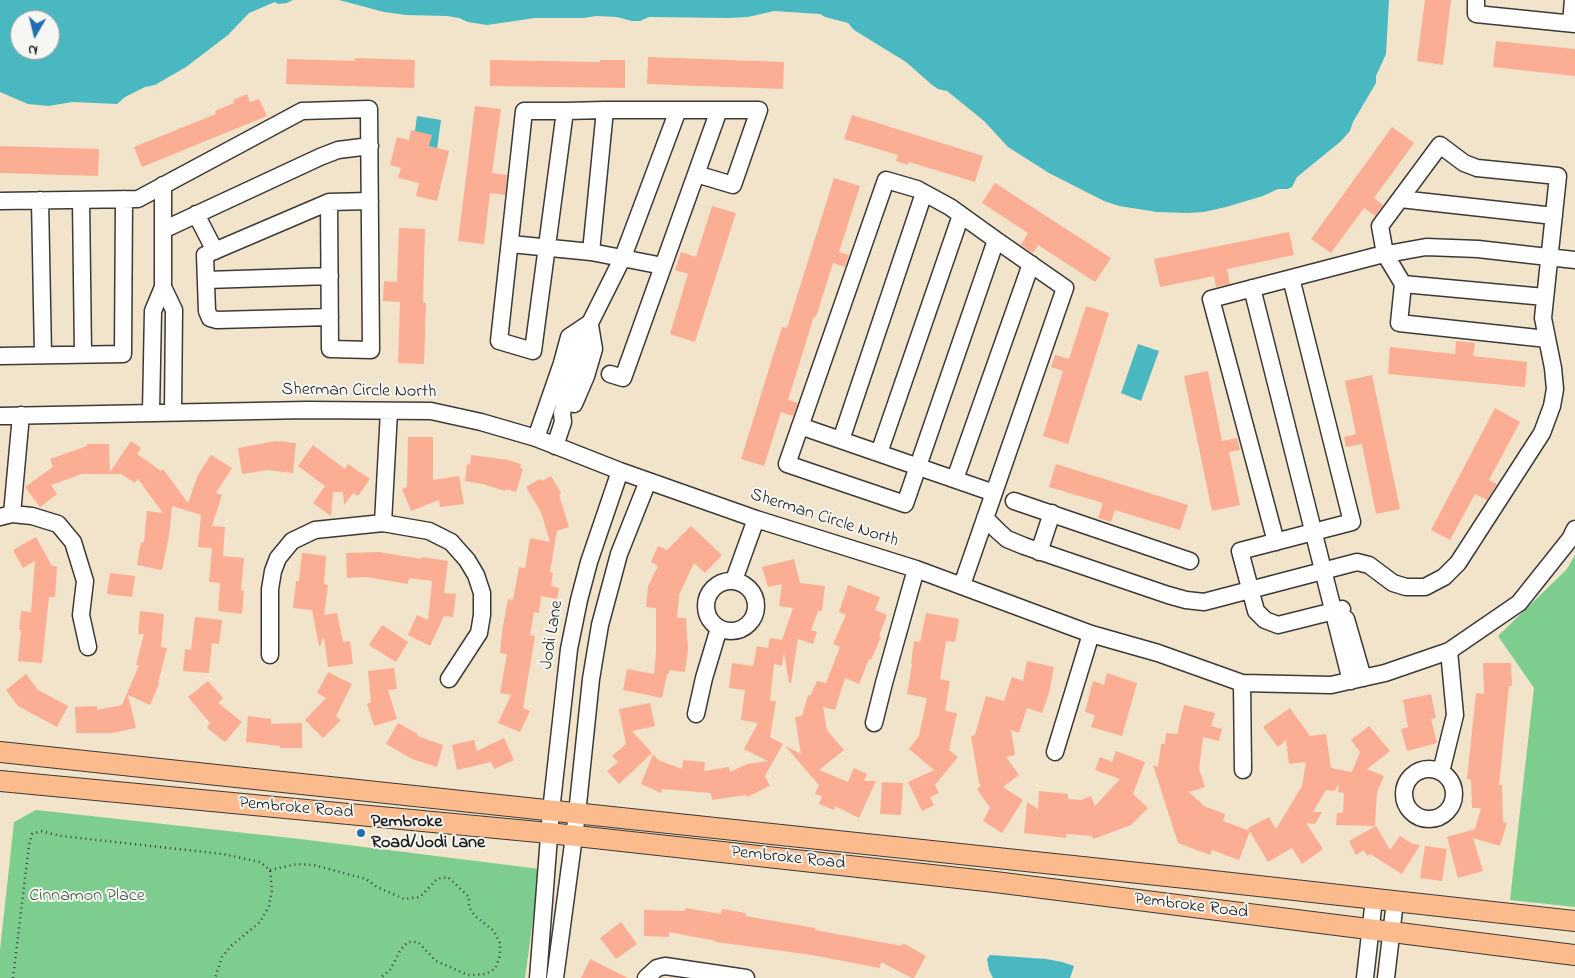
<!DOCTYPE html>
<html>
<head>
<meta charset="utf-8">
<style>
	body { margin:0 }
	#map { position:relative; width:1575px; height:978px; overflow:hidden; background:#f2e4cb; font-family:"Indie Flower",sans-serif }
	canvas { display:block }
	.north { position:absolute; left:10px; top:10px; width:50px; height:50px; box-sizing:border-box; background:#f6f6f2; border:1px solid #9f9f9c; border-radius:50%; rotate:188deg; font-size:14px; font-weight:700; line-height:20px; text-align:center; color:#1c1c1c }
	.north::after { content:''; display:block; margin:auto; width:18px; height:22px; background:#1f6fb2; clip-path:polygon(50% 0,100% 100%,50% 72%,0 100%) }
</style>
</head>
<body>
<div id="map">
<canvas width="1575" height="978"></canvas>
<div class="north">N</div>
</div>
<script>
const ctx = document.querySelector('canvas').getContext('2d');
ctx.lineJoin = 'round';
function fillPath(path, color) {
  ctx.fillStyle = color;
  ctx.fill(path, 'evenodd');
}
function shape(rows) {
  const path = new Path2D();
  for (const r of rows) {
    if (r.length === 3) {
      path.moveTo(r[0] + r[2], r[1]);
      path.arc(r[0], r[1], r[2], 0, 2 * Math.PI);
      continue;
    }
    path.moveTo(r[0], r[1]);
    for (let i = 2; i < r.length; i += 2) path.lineTo(r[i], r[i + 1]);
  }
  return path;
}
function trace(path, color, width, dash) {
  ctx.strokeStyle = color;
  ctx.lineWidth = width;
  ctx.lineCap = dash ? 'butt' : 'round';
  ctx.setLineDash(dash || []);
  ctx.stroke(path);
}
function label(font, color, halo, rows, align = 'center') {
  ctx.font = font + ' "Indie Flower",sans-serif';
  ctx.lineWidth = 4;
  ctx.setLineDash([]);
  ctx.textBaseline = 'middle';
  ctx.strokeStyle = halo;
  ctx.fillStyle = color;
  for (const [text, x, y, turn = 0] of rows) {
    ctx.save();
    ctx.translate(x, y);
    ctx.rotate((+turn || 0) * Math.PI / 180);
    ctx.textAlign = isNaN(turn) ? turn : align;
    if (halo) ctx.strokeText(text, 0, 0);
    ctx.fillText(text, 0, 0);
    ctx.restore();
  }
}
fillPath(shape([
	[1575,555,1575,907,1510,900,1534,688,1498,636,1567,569],
	[36,810,300,839,540,869,525,978,0,978,0,950,14,822]
]), '#7dcd8e');
fillPath(shape([
	[0,0,293,0,287,3,278,4,275,2,249,13,228,35,186,67,155,85,145,87,125,97,117,104,73,102,48,106,28,104,0,92],
	[20,20,50,20,50,50,20,50],
	[339,0,1389,0,1386,54,1376,76,1376,83,1353,122,1350,131,1340,142,1297,177,1292,187,1288,189,1278,189,1263,196,1226,207,1204,212,1187,213,1157,212,1119,206,1104,201,1049,173,1008,147,984,121,947,91,938,89,931,84,906,62,854,30,848,23,825,17,820,14,774,11,748,17,729,18,649,17,640,21,632,21,617,17,596,16,584,18,535,18,487,25,468,22,459,18,447,16,406,15,384,12],
	[417,116,441,120,436,156,412,153],
	[1138,344,1159,351,1141,401,1121,393],
	[990,955,1046,959,1062,962,1074,966,1070,978,993,978,989,970,987,959]
]), '#49b8c1');
fillPath(shape([
	[1425,0,1451,0,1443,65,1417,61],
	[1496,41,1575,49,1575,76,1493,67],
	[648,57,784,62,783,89,647,84],
	[355,58,415,60,414,88,286,84,287,59,355,61],
	[490,60,600,62,600,60,625,60,625,88,490,86],
	[247,94,250,102,259,99,267,116,142,167,134,147,216,114,215,111,234,103,233,100],
	[475,106,501,109,492,173,507,175,505,195,490,193,484,244,458,241],
	[852,115,983,156,975,182,909,162,908,165,896,161,898,155,844,139],
	[1392,127,1414,143,1374,198,1383,205,1375,216,1364,208,1331,253,1311,239],
	[411,130,432,135,429,146,449,151,437,201,416,196,419,183,398,178,401,168,390,165,397,137,409,140],
	[0,146,99,149,98,176,0,173],
	[834,178,860,186,839,252,849,255,845,267,833,263,816,317,814,316,788,400,798,403,793,416,781,412,764,466,741,459,782,327,787,328],
	[995,183,1111,258,1095,282,1038,245,1033,253,1021,245,1028,233,982,203],
	[712,206,736,213,695,342,670,334,688,274,675,270,681,252,696,257],
	[399,228,425,229,423,303,426,303,424,364,398,363,400,302,383,301,384,281,397,282],
	[1289,232,1294,255,1227,269,1230,284,1216,287,1214,276,1160,287,1154,259],
	[1086,306,1109,313,1068,444,1043,436,1063,371,1051,367,1055,355,1069,359],
	[1456,341,1475,343,1473,356,1527,362,1525,387,1388,374,1390,347,1455,354],
	[1208,371,1222,441,1237,438,1240,450,1229,452,1240,505,1212,511,1184,376],
	[1372,375,1400,509,1376,514,1362,444,1346,447,1344,437,1356,434,1345,381],
	[1495,408,1520,422,1489,480,1497,484,1487,500,1475,494,1450,540,1431,530],
	[408,437,433,437,433,480,459,476,464,504,440,507,439,500,411,511,402,489,407,487],
	[131,441,141,448,137,454,161,471,163,469,188,503,198,475,211,455,232,468,216,493,222,495,212,526,225,527,223,556,244,558,241,590,244,591,242,614,218,611,220,583,209,582,212,548,198,547,201,515,172,506,169,536,162,570,137,565,141,542,144,543,147,511,163,513,138,479,135,483,121,474,82,474,51,485,57,494,40,507,25,487,53,467,50,459,87,446,87,444,109,444,110,472],
	[276,441,296,443,293,473,267,470,242,474,238,448],
	[313,445,345,469,348,464,370,479,358,496,353,493,344,505,343,492,333,492,331,516,313,503,325,486,298,466],
	[471,455,508,460,521,464,520,468,523,469,516,492,506,489,505,491,483,484,465,481,467,464,470,465],
	[1056,464,1188,505,1180,530,1115,510,1111,522,1098,518,1103,503,1049,487],
	[551,476,561,493,559,495,569,527,557,531,550,572,553,573,551,586,559,588,557,599,541,596,539,613,534,612,530,635,535,636,523,708,530,711,520,732,498,723,511,695,500,693,507,654,500,653,502,632,508,599,513,600,519,567,525,568,530,538,550,542,541,512,526,487,540,479,542,481],
	[691,526,722,555,705,573,694,563,679,595,677,618,686,618,688,649,685,672,669,670,669,674,667,674,662,698,623,690,627,669,654,674,656,652,656,608,646,607,648,586,658,566,651,562,658,546,667,550],
	[36,537,52,566,57,566,55,597,49,597,42,663,18,661,21,630,19,630,21,611,31,612,35,561,23,568,13,550],
	[379,552,422,559,422,557,448,561,444,593,456,594,453,617,444,616,430,646,408,635,417,615,428,620,432,581,409,578,408,584,367,577,347,578,346,553],
	[302,553,326,556,324,584,328,585,324,615,337,613,343,642,350,641,353,664,328,667,324,638,322,639,321,645,319,646,312,610,293,608,296,581,299,581],
	[794,559,800,583,825,586,822,611,818,611,811,630,817,632,813,644,798,639,791,683,789,683,784,652,782,666,774,664,770,701,776,701,770,737,783,744,765,776,770,786,747,797,746,795,712,800,711,793,662,789,661,793,641,784,653,754,658,760,682,769,683,760,705,762,704,771,729,767,730,772,747,764,768,761,744,749,758,723,741,720,745,690,729,688,732,663,753,666,757,646,768,648,770,638,782,640,793,608,779,606,782,584,768,587,762,567],
	[110,573,135,576,132,597,107,594],
	[848,585,880,597,875,610,887,615,879,636,881,637,871,660,869,659,859,684,845,678,835,710,823,707,827,730,844,750,819,770,848,782,854,768,867,774,864,781,876,781,859,818,835,806,834,810,819,804,822,796,815,794,819,785,785,746,801,754,795,717,802,716,808,695,810,696,817,681,826,683,840,647,833,644,846,615,839,612],
	[140,611,164,614,161,647,167,648,158,683,159,684,150,705,128,695,136,728,112,733,76,733,75,707,97,706,97,710,122,705,139,665,136,665,144,634,138,634],
	[926,613,959,619,955,642,946,641,940,679,950,681,945,711,957,713,949,750,958,757,935,785,939,793,930,797,934,805,922,811,908,782,934,770,909,749,919,736,927,698,907,694,912,664,911,664,914,641,920,642],
	[195,617,222,620,219,644,212,643,209,673,183,671,185,649,191,650],
	[382,625,408,642,396,662,369,645],
	[1027,661,1054,667,1049,693,1042,713,1027,708,1019,733,1011,730,1015,755,1006,757,1019,775,1003,787,1023,800,1002,833,983,821,990,808,977,789,981,786,979,783,971,736,975,735,986,696,1004,701,1012,677,1023,681],
	[1483,663,1511,663,1512,686,1509,686,1499,785,1502,785,1503,822,1507,823,1500,846,1473,838,1483,871,1458,878,1447,837,1475,829,1481,808,1472,808,1471,780,1467,779,1476,693,1484,694],
	[394,668,397,689,388,690,397,719,374,726,367,704,371,702,368,671],
	[328,672,352,684,336,716,341,720,323,738,305,720,326,698,317,693],
	[1107,673,1137,683,1122,736,1091,727,1095,715,1085,712,1093,681,1104,685],
	[26,674,38,690,68,706,57,727,18,706,6,690],
	[208,681,223,698,218,703,242,722,225,742,207,728,210,723,188,697],
	[1431,694,1436,718,1431,719,1437,743,1407,751,1401,729,1408,727,1403,700],
	[650,703,655,726,632,731,652,753,619,784,607,771,618,762,612,756,626,744,619,709],
	[1184,705,1215,713,1211,726,1222,729,1219,741,1203,737,1199,769,1205,787,1189,792,1204,806,1225,814,1223,821,1250,831,1239,860,1212,850,1210,855,1178,843,1153,765,1158,767,1161,744,1165,744,1166,733,1177,734],
	[1290,708,1310,736,1326,734,1331,768,1352,772,1360,752,1351,740,1369,726,1390,751,1367,769,1384,776,1377,792,1375,826,1336,825,1337,813,1343,813,1344,793,1338,792,1339,784,1334,791,1326,790,1313,812,1322,812,1315,824,1306,823,1323,849,1302,864,1292,848,1268,862,1248,828,1269,817,1276,829,1302,786,1306,762,1289,764,1286,740,1278,747,1263,727],
	[248,716,271,719,271,724,302,723,302,748,280,748,280,746,246,742],
	[398,723,418,734,417,736,443,745,437,767,412,759,386,744],
	[504,738,514,760,494,769,491,762,457,770,452,745,474,740,477,751],
	[1116,751,1145,762,1133,794,1148,808,1131,825,1093,839,1092,836,1066,834,1066,838,1024,833,1027,802,1038,809,1039,791,1068,794,1068,799,1081,800,1091,796,1095,806,1120,779,1095,770,1100,757,1112,762],
	[882,782,903,783,901,815,880,814],
	[1376,826,1390,850,1400,836,1413,844,1420,845,1402,874,1370,854,1367,856,1364,850,1356,855,1349,841],
	[1425,846,1447,849,1442,881,1420,878],
	[685,908,721,914,722,909,746,913,745,916,815,928,815,930,902,946,903,943,926,956,914,978,912,978,881,962,880,968,812,955,716,942,716,941,669,932,669,937,644,936,644,910,685,911],
	[621,922,637,944,616,959,600,938],
	[590,959,628,978,581,978]
]), '#fbae94');
const minor = shape([
	[1476,0,1476,14,1575,24],
	[1571,23,1573,0],
	[565,111,533,351,499,341,524,111,565,111,605,110,759,110,733,185,696,174],
	[1400,199,1554,216],
	[40,200,43,355],
	[81,200,83,354],
	[0,201,138,199,302,111,369,109,371,350,330,349,329,202],
	[196,214,215,251],
	[163,230,320,157,338,150,370,146],
	[511,244,591,252,663,266],
	[591,252,605,110],
	[1291,278,1352,522,1240,551,1256,611,1265,620,1278,625,1342,609],
	[206,280,330,276],
	[1403,284,1545,297],
	[163,287,174,310,173,412],
	[1252,288,1351,681],
	[330,317,217,320,210,318,207,311,205,255,329,202,370,201],
	[0,356,123,354,124,199],
	[610,374,623,378,719,110],
	[574,404,586,376,594,349,590,325],
	[151,412,153,311,163,287,163,185],
	[0,416,307,410,431,411,481,422,536,438,620,471,756,519,916,569,1091,634,1158,653,1242,683,1331,685,1385,673,1449,651,1519,603,1570,539,1575,529],
	[800,426,994,493],
	[536,438,562,363,569,337,590,323],
	[841,440,924,193],
	[555,446,563,422,562,413,582,344,590,323,623,257,678,110],
	[879,453,961,215],
	[955,479,1031,264],
	[1014,501,1190,561],
	[12,514,21,415],
	[0,517,12,514,32,516,58,524,73,542,85,581,81,615,88,647],
	[985,518,998,531,1007,539,1024,546,1168,595,1186,600,1204,602,1357,562,1369,565,1393,583,1406,587,1425,587,1444,577,1458,563,1542,433,1552,406,1555,389,1553,368,1543,318,1558,176,1477,168,1464,163,1440,145,1380,226,1385,254,1403,284,1399,323,1547,339],
	[383,523,389,411],
	[1276,542,1211,299,1376,256,1426,247,1478,249,1575,260],
	[1039,552,1052,513],
	[734,580,756,519],
	[731,606,25],
	[962,585,1065,288,996,240,950,207,917,189,886,180,787,464,905,504,996,240],
	[1346,619,1363,678],
	[270,655,270,589,273,571,278,558,292,541,315,530,383,523,429,531,451,542,467,560,476,575,482,593,482,615,479,633,449,679],
	[1242,683,1243,770],
	[696,714,704,678,719,628],
	[874,723,884,683,916,569],
	[1055,752,1091,634],
	[1429,794,25],
	[1441,772,1455,715,1449,651],
	[538,978,551,811,569,649,579,600,589,562,620,471],
	[555,978,577,814,591,679,600,625,619,554,648,481],
	[646,978,657,968,665,966,746,978],
	[1365,978,1374,899],
	[1386,978,1395,901]
]);
const major = shape([
	[0,752,1195,879,1575,921],
	[0,781,549,833,995,882,1575,955]
]);
trace(minor, '#3c3a36', 19);
trace(major, '#3c3a36', 22);
trace(shape([
	[270,870,297,864,314,865,366,879,377,887,404,899,420,897,437,879,448,877,469,897,469,907,475,916,494,931,500,943,500,956,495,969,485,974,468,975,436,961,418,942,408,942,401,949,390,970,380,978],
	[13,978,29,845,32,834,41,831,61,836,223,854,260,862,270,870,272,890,269,906,260,922,231,946,222,957,215,978]
]), '#3c3a36', 2.5, [1, 4]);
trace(minor, '#fff', 16);
trace(major, '#fbbb8d', 20);
for (const [x, y, r, color] of [
	[361,833,5,"#1f6fb2"]
]) {
  const dot = new Path2D();
  dot.arc(x, y, r, 0, 2 * Math.PI);
  ctx.fillStyle = color;
  ctx.fill(dot);
  trace(dot, '#f6f6f2', 2);
}
label('18px', '#1c1c1c', '#f6f6f2', [
	["Sherman Circle North",359,392,1],
	["Sherman Circle North",824,519,18],
	["Jodi Lane",553,635,-81],
	["Pembroke Road",296,809,5],
	["Pembroke Road",788,859,6],
	["Pembroke Road",1191,907,7]
]);
label('bold 18px', '#1c1c1c', '#f6f6f2', [
	["Pembroke",371,823],
	["Road/Jodi Lane",371,844]
], 'left');
label('18px', '#3e5a44', '#f6f6f2', [
	["Cinnamon Place",87,897]
]);
</script>
</body>
</html>
